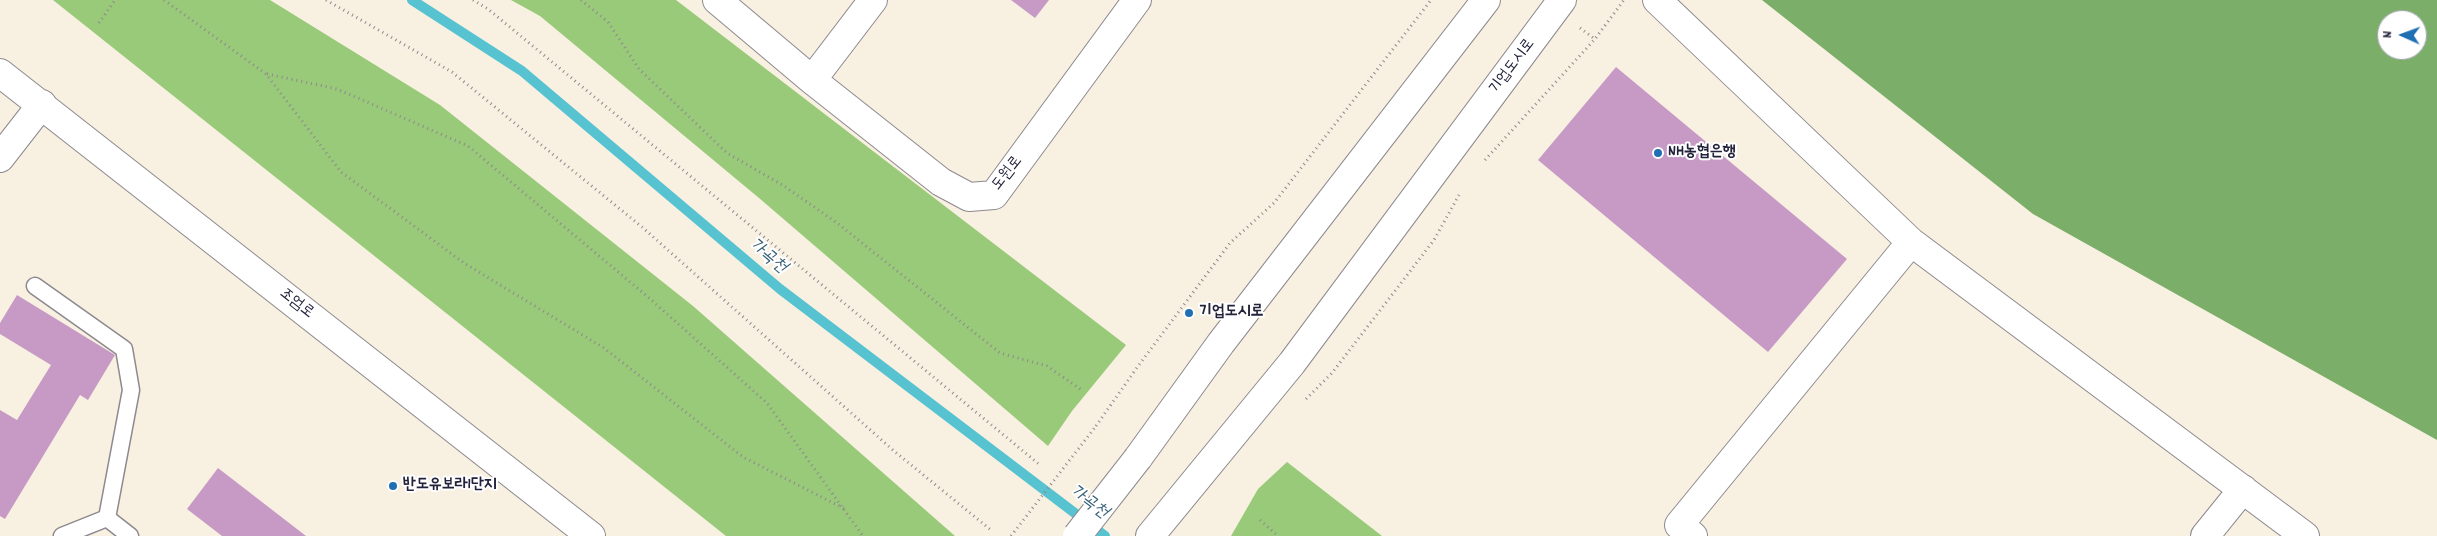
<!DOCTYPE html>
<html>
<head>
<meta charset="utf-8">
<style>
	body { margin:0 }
	#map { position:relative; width:2437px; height:536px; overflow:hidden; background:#f8f0e1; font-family:Dekko,sans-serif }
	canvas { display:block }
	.north { position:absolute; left:2377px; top:10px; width:50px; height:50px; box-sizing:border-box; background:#fff; border:1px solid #a7a7b1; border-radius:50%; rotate:272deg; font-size:14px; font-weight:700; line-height:20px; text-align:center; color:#22223b }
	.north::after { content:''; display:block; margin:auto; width:18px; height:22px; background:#1f6fb2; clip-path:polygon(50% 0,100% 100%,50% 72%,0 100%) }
</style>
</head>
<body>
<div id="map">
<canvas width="2437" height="536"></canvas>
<div class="north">N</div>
</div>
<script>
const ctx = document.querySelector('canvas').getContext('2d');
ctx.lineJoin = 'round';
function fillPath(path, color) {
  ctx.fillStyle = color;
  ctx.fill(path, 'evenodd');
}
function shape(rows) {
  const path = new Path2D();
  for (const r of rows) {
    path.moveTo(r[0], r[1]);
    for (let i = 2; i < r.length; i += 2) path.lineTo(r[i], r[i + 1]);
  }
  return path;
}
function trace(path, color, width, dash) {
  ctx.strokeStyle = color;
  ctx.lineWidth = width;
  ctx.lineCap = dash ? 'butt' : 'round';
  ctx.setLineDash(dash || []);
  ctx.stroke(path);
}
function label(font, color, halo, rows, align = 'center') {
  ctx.font = font + ' Dekko,"Poor Story",sans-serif';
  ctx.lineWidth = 4;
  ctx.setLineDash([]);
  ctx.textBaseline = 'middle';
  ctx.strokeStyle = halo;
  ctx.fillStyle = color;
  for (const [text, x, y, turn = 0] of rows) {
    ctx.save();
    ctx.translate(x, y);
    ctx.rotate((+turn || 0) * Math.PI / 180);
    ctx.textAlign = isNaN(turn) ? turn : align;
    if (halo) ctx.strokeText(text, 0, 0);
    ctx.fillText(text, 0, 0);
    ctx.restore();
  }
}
fillPath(shape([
	[53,0,270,0,440,105,693,306,955,536,726,536],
	[511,0,676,0,1126,345,1072,411,1048,446,759,198,540,16],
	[1287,462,1382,536,1231,536,1258,489]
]), '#99ca79');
fillPath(shape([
	[1762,0,2437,0,2437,440,2033,214],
	[2387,20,2417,20,2417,50,2387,50]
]), '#7aae69');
trace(shape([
	[412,0,522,71,780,289,1105,536]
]), '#57c3d1', 10);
fillPath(shape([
	[1011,0,1049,0,1035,18],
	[1616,67,1847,259,1768,352,1538,160],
	[17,295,115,355,88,400,80,395,5,519,0,516,0,410,17,420,51,365,0,334,0,323],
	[218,468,306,536,222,536,187,509]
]), '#c79ac6');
const lane = shape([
	[35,286,124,349,131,390,107,518],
	[62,536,107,518,130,536]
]);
const street = shape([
	[717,0,812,80,941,182,969,197,994,195,1137,0],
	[1657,0,1911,242,2305,536],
	[812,80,873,0],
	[0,158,42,104],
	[1693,536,1679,525,1911,242],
	[2205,536,2243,489]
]);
const secondary = shape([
	[0,73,591,536],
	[1138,458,1221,343,1486,0],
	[1150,536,1292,363,1562,0]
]);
trace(lane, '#8d898e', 19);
trace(street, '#8d898e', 30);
trace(secondary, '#8d898e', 30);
trace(shape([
	[164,0,266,74,341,172,464,263,604,348,743,457,845,509],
	[326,0,452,72,642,227,894,451,991,530],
	[473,0,488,9,1040,465],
	[581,0,608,22,639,69,727,153,784,186,837,223,1000,353,1047,366,1083,391],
	[99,23,115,0],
	[1580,28,1595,39],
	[267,74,337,89,468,146,648,297,767,403,863,536],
	[1485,160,1595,39,1624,0],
	[1306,399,1332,373,1434,240,1459,195],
	[1096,426,1136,369,1230,243,1274,203,1431,0],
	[1260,520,1278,536]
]), '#8d898e', 3, [1, 4]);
trace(lane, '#fff', 16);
trace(street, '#fff', 28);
trace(secondary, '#fff', 28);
const secondaryBridge = shape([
	[1077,536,1138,458]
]);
trace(secondaryBridge, '#8d898e', 30, []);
trace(shape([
	[1011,536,1096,426]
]), '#8d898e', 3, [1, 4]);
trace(secondaryBridge, '#fff', 28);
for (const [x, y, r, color] of [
	[1658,153,5,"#1f6fb2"],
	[1189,313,5,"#1f6fb2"],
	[393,486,5,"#1f6fb2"]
]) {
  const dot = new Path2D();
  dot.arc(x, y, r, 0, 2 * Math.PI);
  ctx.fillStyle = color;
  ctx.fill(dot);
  trace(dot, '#fff', 2);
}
label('16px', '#22223b', '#fff', [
	["기업도시로",1513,67,-53],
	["도원로",1008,174,-52],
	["조엄로",296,304,38]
]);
label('bold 16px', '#22223b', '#fff', [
	["NH농협은행",1668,153],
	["기업도시로",1199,313],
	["반도유보라1단지",403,486]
], 'left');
label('italic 18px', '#376277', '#fff', [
	["가곡천",767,257,40],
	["가곡천",1088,503,37]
]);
</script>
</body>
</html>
